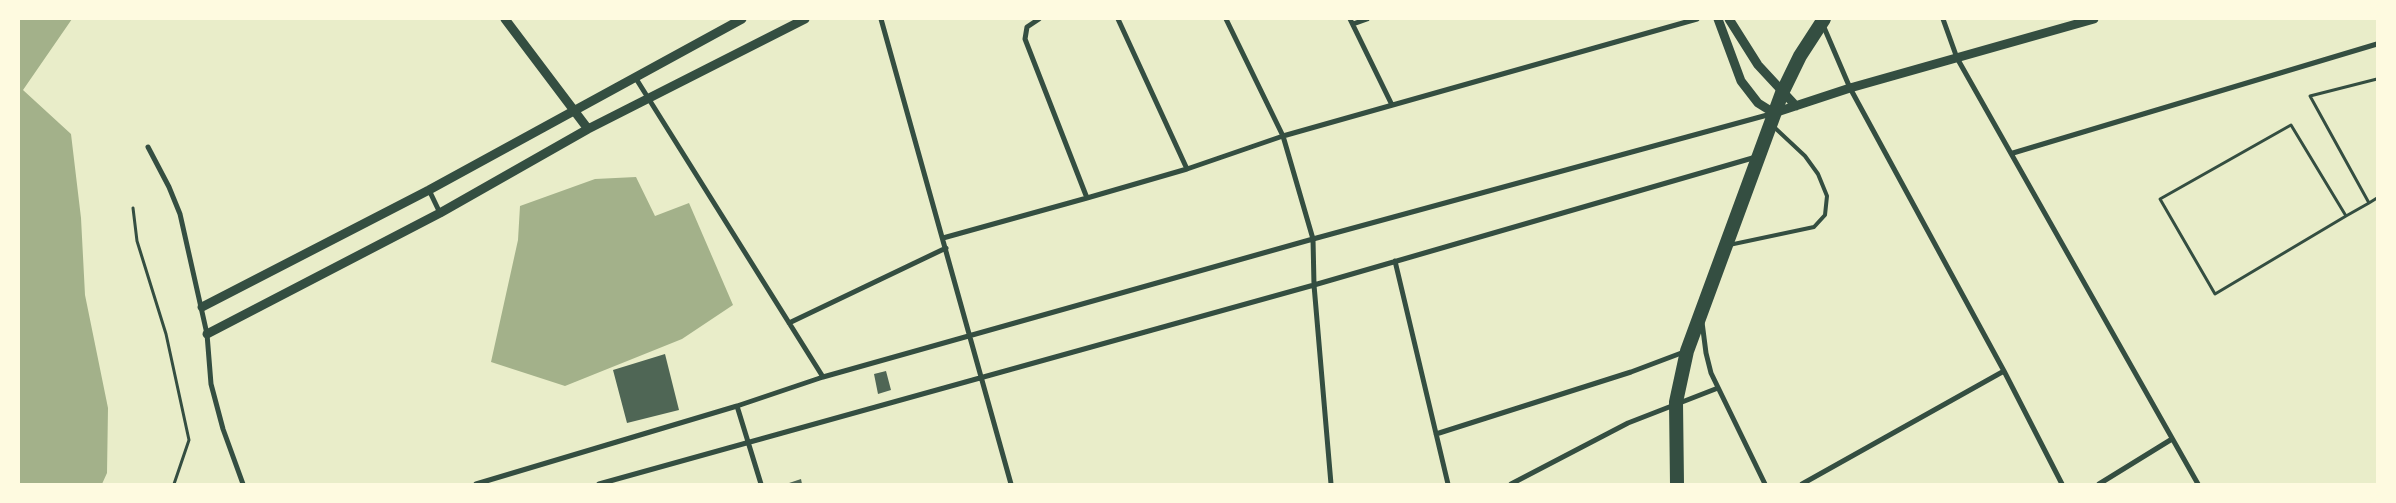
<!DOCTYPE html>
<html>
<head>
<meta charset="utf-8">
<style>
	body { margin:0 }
	#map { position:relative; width:2396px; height:503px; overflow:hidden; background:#e9edc9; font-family:Inter,sans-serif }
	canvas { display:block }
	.frame { position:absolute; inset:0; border:20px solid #fefae0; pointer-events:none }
</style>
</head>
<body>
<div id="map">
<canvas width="2396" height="503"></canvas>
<div class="frame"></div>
</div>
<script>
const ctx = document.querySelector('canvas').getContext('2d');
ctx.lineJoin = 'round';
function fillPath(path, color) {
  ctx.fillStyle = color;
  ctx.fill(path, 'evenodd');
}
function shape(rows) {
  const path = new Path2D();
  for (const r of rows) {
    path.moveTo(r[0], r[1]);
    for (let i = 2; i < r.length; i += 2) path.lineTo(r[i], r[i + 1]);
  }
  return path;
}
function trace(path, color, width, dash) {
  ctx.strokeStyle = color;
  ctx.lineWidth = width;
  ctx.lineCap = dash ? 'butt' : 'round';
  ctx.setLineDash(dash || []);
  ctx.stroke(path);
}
fillPath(shape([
	[19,19,72,19,23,90,71,134,81,218,85,295,108,408,107,473,102,484,19,484],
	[636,177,655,216,689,203,733,305,682,339,565,386,491,362,518,240,520,206,595,179]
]), '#a3b18a');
fillPath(shape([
	[665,354,679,410,627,423,613,370],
	[886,371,891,390,878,394,874,374],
	[801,479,802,484,786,484]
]), '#4f6655');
trace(shape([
	[2377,79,2310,96,2369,203,2377,198],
	[133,208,137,241,166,334,189,440,174,484],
	[2346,216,2291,125,2160,199,2215,294,2346,216,2369,203]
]), '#344e41', 3);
trace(shape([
	[1729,245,1814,227,1825,215,1827,196,1818,174,1805,156,1774,127]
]), '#344e41', 4);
trace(shape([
	[881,19,1011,484],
	[1039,19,1027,27,1025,39,1087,198],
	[1118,19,1187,169],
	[1226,19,1283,136,1313,239,1314,285,1331,484],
	[1350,19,1392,105],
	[1943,19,1957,58,2198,484],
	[1353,24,1367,19],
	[1823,25,1850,88,2004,371,2062,484],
	[635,77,823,377],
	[148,147,169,187,180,214,207,334,211,384,223,429,243,484],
	[2013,153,2377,44],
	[429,190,440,213],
	[943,238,1087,198,1187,169,1283,136,1697,19],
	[1395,261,1448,484],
	[1702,322,1706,353,1711,373,1765,484],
	[789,323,946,248],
	[737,406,761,484],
	[1436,434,1631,372,1684,352],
	[476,484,737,406,823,377,1313,239,1771,114],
	[599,484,1314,285,1756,157],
	[1511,484,1628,423,1718,388],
	[1802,484,2004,371],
	[2099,484,2172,439]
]), '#344e41', 5);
trace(shape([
	[505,19,588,129],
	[1718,19,1741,81,1758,103,1774,113,1850,88,2094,19],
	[1729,19,1758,65,1796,106],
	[202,307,429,190,742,19],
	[207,334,440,213,588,129,805,19]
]), '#344e41', 9);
trace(shape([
	[1677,484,1676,402,1687,351,1782,93,1800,56,1824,19]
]), '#344e41', 14);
</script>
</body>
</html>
